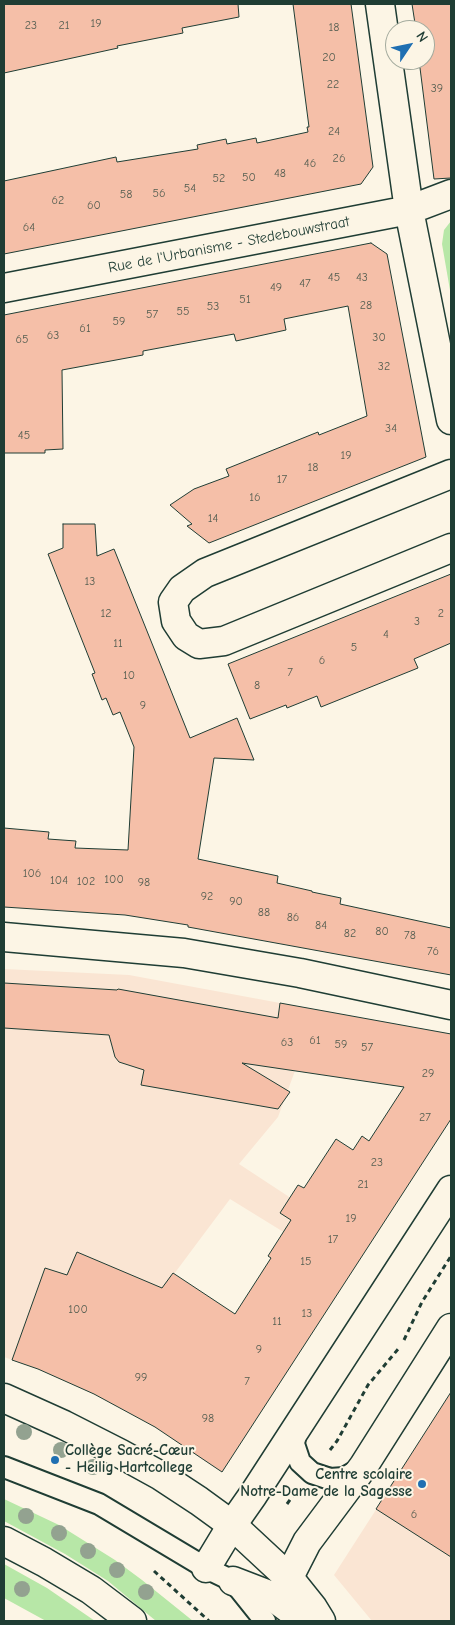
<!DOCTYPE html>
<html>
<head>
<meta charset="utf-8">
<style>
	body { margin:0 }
	#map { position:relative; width:455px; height:1625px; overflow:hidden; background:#fcf5e5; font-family:"Comic Neue",sans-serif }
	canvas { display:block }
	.frame { position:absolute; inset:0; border:5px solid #1f3d34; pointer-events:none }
	.north { position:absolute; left:385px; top:20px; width:50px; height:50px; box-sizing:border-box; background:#fcf5e5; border:1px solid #a4ab9e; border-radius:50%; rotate:56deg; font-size:14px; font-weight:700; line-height:20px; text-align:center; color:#1f3d34 }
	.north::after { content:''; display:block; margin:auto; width:18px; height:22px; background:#1f6fb2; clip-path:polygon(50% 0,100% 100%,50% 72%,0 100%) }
</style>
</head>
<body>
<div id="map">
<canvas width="455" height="1625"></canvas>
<div class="frame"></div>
<div class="north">N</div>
</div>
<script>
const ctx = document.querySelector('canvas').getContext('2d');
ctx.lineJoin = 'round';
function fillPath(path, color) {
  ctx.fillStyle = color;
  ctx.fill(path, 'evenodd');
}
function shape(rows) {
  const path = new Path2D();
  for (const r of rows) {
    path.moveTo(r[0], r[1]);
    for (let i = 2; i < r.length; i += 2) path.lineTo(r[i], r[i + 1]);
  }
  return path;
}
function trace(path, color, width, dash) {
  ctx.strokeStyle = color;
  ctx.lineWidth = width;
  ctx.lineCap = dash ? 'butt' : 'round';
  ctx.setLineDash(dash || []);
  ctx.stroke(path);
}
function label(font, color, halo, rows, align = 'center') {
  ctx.font = font + ' "Comic Neue",sans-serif';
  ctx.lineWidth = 4;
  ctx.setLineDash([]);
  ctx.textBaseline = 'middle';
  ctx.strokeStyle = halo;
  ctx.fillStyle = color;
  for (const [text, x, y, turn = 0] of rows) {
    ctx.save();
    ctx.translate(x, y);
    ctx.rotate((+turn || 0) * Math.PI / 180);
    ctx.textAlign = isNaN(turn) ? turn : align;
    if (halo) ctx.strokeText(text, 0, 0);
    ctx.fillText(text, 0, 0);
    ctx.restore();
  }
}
fillPath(shape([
	[4,969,129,975,307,1008,296,1068,278,1117,239,1164,367,1248,350,1273,230,1199,133,1329,94,1394,38,1369,4,1357],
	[451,1393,451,1621,372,1621,334,1575]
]), '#fae5d3');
fillPath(shape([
	[451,221,451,296,442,244,444,230],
	[4,1499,59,1525,115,1560,142,1580,193,1621,156,1621,108,1581,65,1554,4,1521],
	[4,1564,47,1588,95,1621,46,1621,4,1598]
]), '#b7e7a7');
const building = shape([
	[4,4,238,4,239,17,182,28,183,33,117,46,118,48,4,73,4,4],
	[293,4,351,4,373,167,361,184,4,254,4,181,116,157,117,162,198,149,197,145,226,139,227,144,256,138,257,143,308,132,307,127,309,127,293,4],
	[412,4,451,4,451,178,434,179,419,60,425,60,425,30,416,30,412,4],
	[371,243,387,254,426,457,209,543,187,526,192,524,170,505,194,489,229,476,226,469,318,432,319,435,367,416,348,306,284,319,286,330,236,341,234,334,143,351,143,355,62,370,63,449,45,450,45,453,4,453,4,315,371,243],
	[63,524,95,524,97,556,114,549,190,738,237,718,254,760,214,758,198,859,278,876,277,883,312,891,312,892,341,898,340,904,451,928,451,975,188,927,188,925,125,915,4,907,4,828,49,832,48,839,76,841,75,848,128,850,134,747,120,712,113,715,106,698,102,700,92,674,95,673,48,554,63,548,63,524],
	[451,574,451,643,414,659,418,668,321,707,317,696,287,708,286,705,250,719,228,664,451,574],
	[4,983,117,990,118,989,278,1018,280,1003,451,1034,451,1119,222,1472,155,1427,94,1394,38,1369,12,1360,45,1268,67,1275,77,1252,162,1288,173,1273,235,1314,271,1258,268,1256,291,1220,280,1213,298,1185,304,1188,336,1139,353,1150,362,1136,369,1141,404,1087,242,1063,290,1092,278,1109,141,1085,144,1070,119,1062,115,1057,109,1035,4,1028,4,983],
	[451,1392,451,1557,376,1509,451,1392]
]);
fillPath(building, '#f5bfa8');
trace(building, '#1f3d34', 1);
const lane = shape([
	[297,1426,294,1444,300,1462,312,1473,330,1479,344,1478,361,1468],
	[4,1467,99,1504,206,1568,233,1581,265,1621]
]);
const street = shape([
	[380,4,409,210,451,420],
	[4,288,409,210,451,194],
	[451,474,205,573,182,589,173,602,176,621,186,636,199,644,224,641,451,548],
	[4,937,184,953,300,973,451,1005],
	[206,1568,232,1525,253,1495,451,1190],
	[233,1581,272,1596,305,1621],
	[272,1596,280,1595,307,1542,363,1467,451,1328]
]);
const primary = shape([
	[4,1398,64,1425,121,1454,161,1476,199,1501,232,1525,289,1578,313,1608,321,1621]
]);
const highway = shape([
	[4,1541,44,1562,91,1590,132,1621]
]);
trace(lane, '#1f3d34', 24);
trace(street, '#1f3d34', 31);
trace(primary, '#1f3d34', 31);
trace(highway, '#1f3d34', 31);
trace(shape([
	[404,1340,422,1302,451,1256],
	[330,1450,337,1441,368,1385,399,1348],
	[287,1504,295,1493],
	[154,1571,209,1621]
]), '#1f3d34', 3, [5, 4]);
trace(lane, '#fcf5e5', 20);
trace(street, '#fcf5e5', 28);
trace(primary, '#fcf5e5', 28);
trace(highway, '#fcf5e5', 28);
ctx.fillStyle = '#93a290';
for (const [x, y] of [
	[24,1432],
	[61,1450],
	[93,1467],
	[26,1516],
	[59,1533],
	[88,1551],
	[117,1570],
	[22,1589],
	[146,1592]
]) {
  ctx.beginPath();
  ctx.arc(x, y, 8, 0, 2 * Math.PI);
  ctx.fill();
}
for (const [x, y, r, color] of [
	[55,1460,5,"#1f6fb2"],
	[422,1484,5,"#1f6fb2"]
]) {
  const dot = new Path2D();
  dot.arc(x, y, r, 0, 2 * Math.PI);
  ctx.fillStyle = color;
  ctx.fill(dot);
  trace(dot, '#fcf5e5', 2);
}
label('12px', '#545e51', null, [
	["19",96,24],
	["23",31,26],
	["21",64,26],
	["18",334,28],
	["20",329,58],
	["22",333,85],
	["39",437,89],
	["24",334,132],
	["26",339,159],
	["46",310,164],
	["48",280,174],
	["50",249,178],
	["52",219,179],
	["54",190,189],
	["56",159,194],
	["58",126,195],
	["62",58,201],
	["60",94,206],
	["64",29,228],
	["45",334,278],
	["43",362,278],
	["47",305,284],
	["49",276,288],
	["51",245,300],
	["28",366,306],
	["53",213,307],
	["55",183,312],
	["57",152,315],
	["59",119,322],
	["61",85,329],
	["63",53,336],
	["30",379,338],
	["65",22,340],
	["32",384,367],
	["34",391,429],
	["45",24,436],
	["19",346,456],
	["18",313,468],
	["17",282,480],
	["16",255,498],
	["14",213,519],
	["13",90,582],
	["12",106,614],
	["2",441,614],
	["3",417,622],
	["4",386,635],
	["11",118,644],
	["5",354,648],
	["6",322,661],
	["7",290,673],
	["10",129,676],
	["8",257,686],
	["9",143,706],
	["106",32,874],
	["100",114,880],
	["104",59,881],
	["102",86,882],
	["98",144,883],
	["92",207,897],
	["90",236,902],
	["88",264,913],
	["86",293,918],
	["84",321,926],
	["80",382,932],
	["82",350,934],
	["78",410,936],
	["76",433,952],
	["61",315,1041],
	["63",287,1043],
	["59",341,1045],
	["57",367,1048],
	["29",428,1074],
	["27",425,1118],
	["23",377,1163],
	["21",363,1185],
	["19",351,1219],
	["17",333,1240],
	["15",306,1262],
	["100",78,1310],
	["13",307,1314],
	["11",277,1322],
	["9",259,1350],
	["99",141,1378],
	["7",247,1382],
	["98",208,1419],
	["6",414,1515]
]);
label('15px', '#1f3d34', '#fcf5e5', [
	["Rue de l'Urbanisme - Stedebouwstraat",229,245,-11]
]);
label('bold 15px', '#1f3d34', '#fcf5e5', [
	["Collège Sacré-Cœur",65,1451],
	["- Heilig Hartcollege",65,1468],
	["Centre scolaire",412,1475,"right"],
	["Notre-Dame de la Sagesse",412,1492,"right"]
], 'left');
</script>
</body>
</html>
